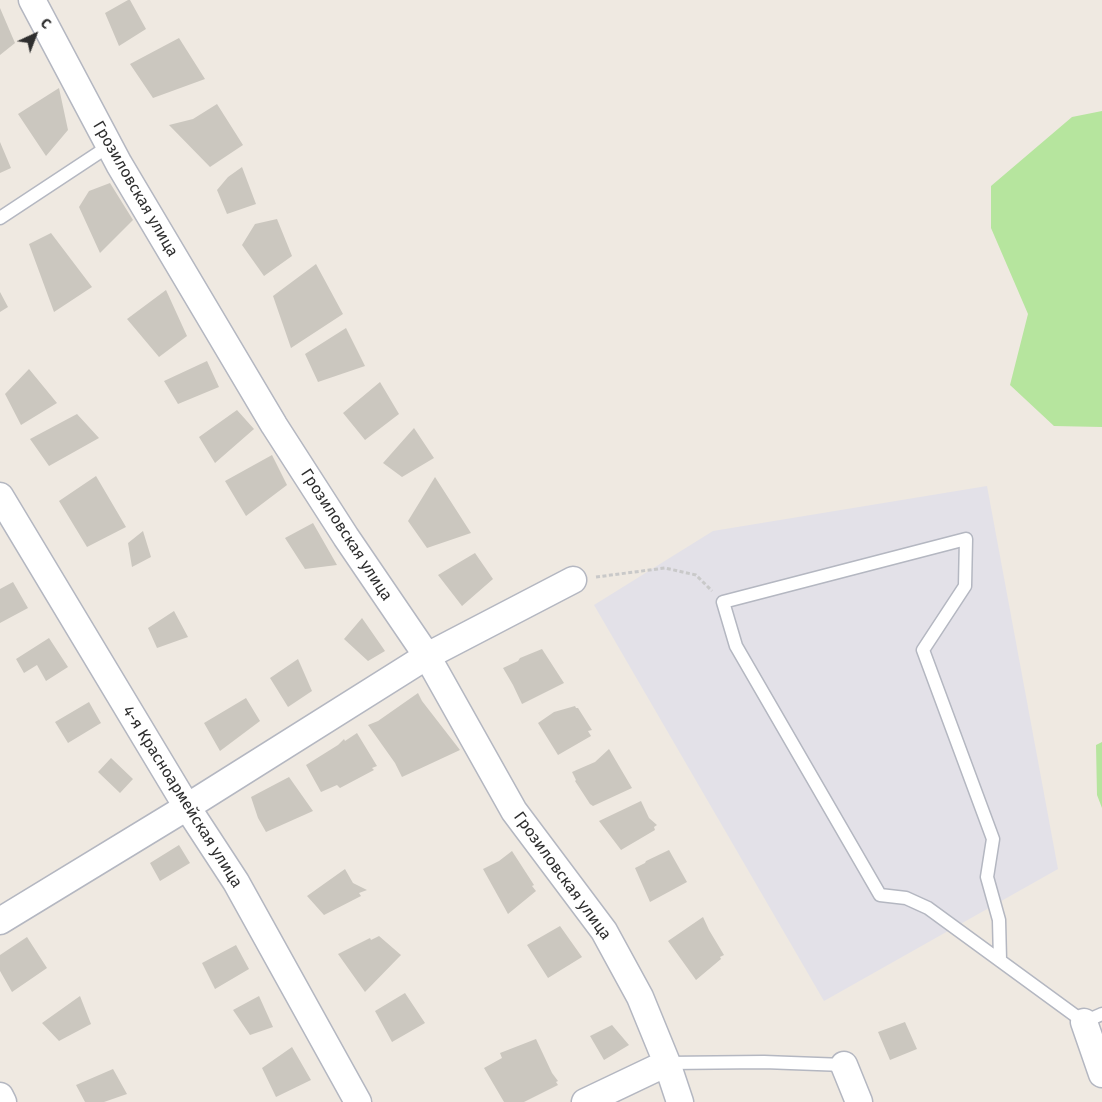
<!DOCTYPE html>
<html>
<head>
<meta charset="utf-8">
<style>
	body { margin:0 }
	#map { position:relative; width:1102px; height:1102px; overflow:hidden; background:#efe9e1; font-family:"Fira Sans",sans-serif }
	canvas { display:block }
	.north { position:absolute; left:10px; top:10px; width:50px; height:50px; -webkit-text-stroke:4px #fff; paint-order:stroke; rotate:43deg; font-size:14px; font-weight:700; line-height:20px; text-align:center; color:#2e2e2e }
	.north::after { content:''; display:block; margin:auto; width:18px; height:22px; background:#2e2e2e; clip-path:polygon(50% 0,100% 100%,50% 72%,0 100%) }
</style>
</head>
<body>
<div id="map">
<canvas width="1102" height="1102"></canvas>
<div class="north">С</div>
</div>
<script>
const ctx = document.querySelector('canvas').getContext('2d');
ctx.lineJoin = 'round';
function fillPath(path, color) {
  ctx.fillStyle = color;
  ctx.fill(path, 'evenodd');
}
function shape(rows) {
  const path = new Path2D();
  for (const r of rows) {
    path.moveTo(r[0], r[1]);
    for (let i = 2; i < r.length; i += 2) path.lineTo(r[i], r[i + 1]);
  }
  return path;
}
function trace(path, color, width, dash) {
  ctx.strokeStyle = color;
  ctx.lineWidth = width;
  ctx.lineCap = dash ? 'butt' : 'round';
  ctx.setLineDash(dash || []);
  ctx.stroke(path);
}
function label(font, color, halo, rows, align = 'center') {
  ctx.font = font + ' "Fira Sans",sans-serif';
  ctx.lineWidth = 4;
  ctx.setLineDash([]);
  ctx.textBaseline = 'middle';
  ctx.strokeStyle = halo;
  ctx.fillStyle = color;
  for (const [text, x, y, turn = 0] of rows) {
    ctx.save();
    ctx.translate(x, y);
    ctx.rotate((+turn || 0) * Math.PI / 180);
    ctx.textAlign = isNaN(turn) ? turn : align;
    if (halo) ctx.strokeText(text, 0, 0);
    ctx.fillText(text, 0, 0);
    ctx.restore();
  }
}
fillPath(shape([
	[987,486,1058,869,824,1001,594,605,713,531]
]), '#e3e1e8');
fillPath(shape([
	[1102,111,1102,427,1054,426,1010,385,1028,314,991,228,991,186,1072,117],
	[1102,742,1102,808,1097,795,1096,745]
]), '#b6e59e');
fillPath(shape([
	[128,0,130,0,146,29,119,46,105,13],
	[0,8,15,43,0,55],
	[179,38,205,79,153,98,130,64],
	[59,88,68,130,46,156,18,114],
	[217,104,243,145,210,167,169,125,193,119],
	[0,142,11,168,0,173],
	[242,167,256,204,227,214,217,190,228,177],
	[110,183,133,220,100,253,79,207,89,191],
	[277,219,292,256,264,276,242,245,255,224],
	[51,233,92,287,54,312,29,244],
	[316,264,343,314,291,348,273,296],
	[166,290,187,336,159,357,127,319],
	[0,292,8,307,0,312],
	[346,328,365,366,318,382,305,354],
	[207,361,219,387,178,404,164,381],
	[29,369,57,403,21,425,5,394],
	[380,382,399,414,365,440,343,413],
	[237,410,254,429,215,463,199,437],
	[77,414,99,438,49,466,30,439],
	[414,428,434,458,402,477,383,463],
	[272,455,287,485,246,516,225,481],
	[96,476,126,527,87,547,59,501],
	[435,477,471,533,427,548,408,521],
	[313,523,337,565,305,569,285,538],
	[143,531,151,557,132,567,128,543],
	[475,553,493,579,462,606,438,575],
	[13,582,28,608,0,623,0,589],
	[174,611,188,637,157,648,148,628],
	[362,618,385,651,368,661,344,639],
	[49,638,68,667,46,681,37,665,24,673,16,659],
	[542,649,564,683,522,704,513,685,503,668,518,661,520,658],
	[298,659,312,691,288,707,270,678],
	[418,693,422,701,460,750,402,777,395,763,368,725,378,721],
	[246,698,260,721,220,751,204,723],
	[89,702,101,723,68,743,55,722],
	[575,706,576,708,578,708,592,730,588,731,591,736,558,755,538,723,554,712],
	[357,733,377,766,372,768,374,770,340,788,337,785,321,792,306,765,338,745,344,739,345,741],
	[609,749,632,788,593,806,590,804,575,781,576,780,572,772,595,762],
	[111,758,133,779,120,793,98,772],
	[289,777,313,811,266,832,258,818,251,797],
	[641,801,649,818,657,825,654,827,655,830,621,850,599,821],
	[179,845,190,863,160,881,150,863],
	[669,850,687,882,650,902,635,868,645,863,646,861],
	[512,851,534,885,532,886,536,891,508,914,483,869,499,861],
	[345,869,353,883,367,890,359,893,361,896,324,915,307,896],
	[703,917,709,930,724,955,720,957,721,959,696,980,668,941],
	[560,926,582,957,548,978,527,945],
	[379,936,401,955,365,992,338,954,370,938,371,940],
	[27,937,47,968,12,992,0,971,0,955],
	[236,945,249,969,215,989,202,963],
	[405,993,425,1023,392,1042,375,1011],
	[80,996,91,1024,59,1041,42,1023],
	[259,996,273,1027,250,1035,233,1010],
	[905,1022,917,1049,890,1060,878,1032],
	[612,1025,629,1045,604,1060,590,1036],
	[536,1039,552,1073,558,1081,556,1082,558,1085,524,1102,504,1102,484,1068,502,1058,500,1053],
	[292,1047,311,1080,276,1097,262,1068],
	[113,1069,127,1094,104,1102,85,1102,76,1085]
]), '#cbc7bf');
const lane = shape([
	[0,218,109,146],
	[1000,960,999,920,987,877,993,839,923,650,965,586,966,539,723,602,736,646,880,895,906,898,928,908,1084,1022,1102,1014],
	[667,1063,764,1062,844,1065]
]);
const street = shape([
	[32,0,119,164,274,425,346,537,427,656,514,811,604,931,640,997,667,1063,680,1102],
	[0,496,187,807,236,882,358,1102],
	[0,921,187,807,427,656,573,580],
	[1084,1022,1102,1074],
	[844,1065,859,1102],
	[0,1096,3,1102],
	[585,1102,667,1063]
]);
trace(lane, '#b4b7c1', 15);
trace(street, '#b4b7c1', 29);
trace(shape([
	[596,577,665,568,696,575,712,591]
]), '#c9c9c9', 3, [4, 2.5]);
trace(lane, '#fff', 12);
trace(street, '#fff', 26);
label('16px', '#2e2e2e', '#fff', [
	["Грозиловская улица",135,189,60],
	["Грозиловская улица",346,535,57],
	["4-я Красноармейская улица",182,797,58],
	["Грозиловская улица",562,876,54]
]);
</script>
</body>
</html>
